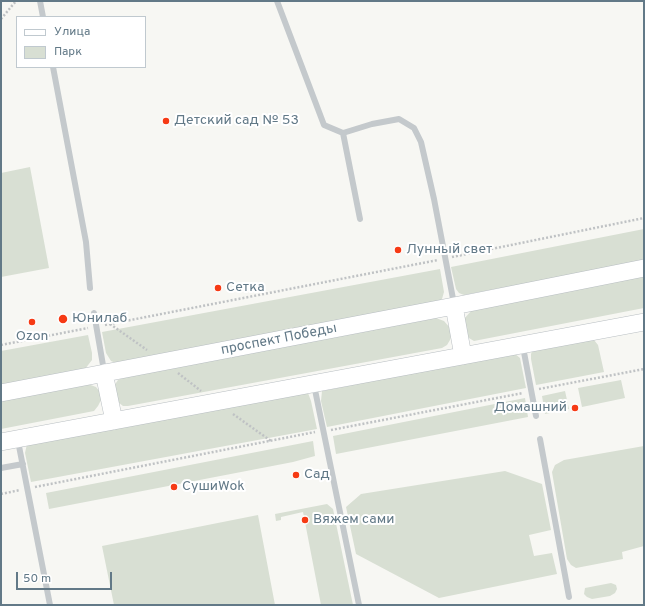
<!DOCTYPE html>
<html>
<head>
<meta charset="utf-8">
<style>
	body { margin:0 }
	#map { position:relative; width:645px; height:606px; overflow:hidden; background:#f7f7f3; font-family:Overpass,sans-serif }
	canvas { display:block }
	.frame { position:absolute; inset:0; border:2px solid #627987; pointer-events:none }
	.legend { position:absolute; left:16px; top:16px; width:130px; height:52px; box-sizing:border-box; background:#fff; border:1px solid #c0c9cf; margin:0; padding:5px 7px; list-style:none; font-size:12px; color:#627987 }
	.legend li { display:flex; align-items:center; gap:8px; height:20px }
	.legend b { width:20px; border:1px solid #c0c9cf }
	.scale { position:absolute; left:16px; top:572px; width:96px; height:18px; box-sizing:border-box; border:2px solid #627987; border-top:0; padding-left:5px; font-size:12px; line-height:14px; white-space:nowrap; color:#627987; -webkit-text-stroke:3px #fff; paint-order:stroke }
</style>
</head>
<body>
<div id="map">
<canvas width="645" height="606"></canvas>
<div class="frame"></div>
<ul class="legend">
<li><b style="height:5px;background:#fff"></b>Улица</li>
<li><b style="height:11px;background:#d8dfd3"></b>Парк</li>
</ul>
<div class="scale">50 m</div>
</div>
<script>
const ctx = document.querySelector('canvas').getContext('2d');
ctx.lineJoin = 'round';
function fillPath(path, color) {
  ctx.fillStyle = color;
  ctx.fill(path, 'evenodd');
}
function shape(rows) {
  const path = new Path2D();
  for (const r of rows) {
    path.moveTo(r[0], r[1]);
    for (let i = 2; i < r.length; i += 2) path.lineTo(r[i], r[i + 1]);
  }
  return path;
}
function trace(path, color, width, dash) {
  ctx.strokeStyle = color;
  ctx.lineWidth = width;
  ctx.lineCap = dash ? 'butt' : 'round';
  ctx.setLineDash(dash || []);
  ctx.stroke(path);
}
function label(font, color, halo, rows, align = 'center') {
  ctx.font = font + ' Overpass,sans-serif';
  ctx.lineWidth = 4;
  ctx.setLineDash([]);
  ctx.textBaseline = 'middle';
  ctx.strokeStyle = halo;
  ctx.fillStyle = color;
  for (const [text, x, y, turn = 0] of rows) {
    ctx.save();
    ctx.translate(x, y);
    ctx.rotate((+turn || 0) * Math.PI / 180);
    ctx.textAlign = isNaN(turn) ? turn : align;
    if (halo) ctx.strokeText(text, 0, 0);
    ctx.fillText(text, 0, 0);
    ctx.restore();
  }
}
fillPath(shape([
	[30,167,49,268,1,277,1,173],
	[644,229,644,261,464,295,459,293,456,289,451,267],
	[440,269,444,292,442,299,439,301,116,363,111,361,106,353,102,332],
	[644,276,644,308,479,340,474,341,467,337,464,319,471,311],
	[436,318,444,321,451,329,452,333,450,340,447,345,442,348,128,406,123,406,118,402,114,386,118,380,123,378],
	[88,335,92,353,92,360,85,369,1,386,1,351],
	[594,340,598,345,604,372,536,385,531,359,531,354,533,349],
	[514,353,520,358,526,388,327,427,321,401,322,391],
	[621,380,625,398,582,407,578,388],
	[88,384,96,387,101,393,101,400,98,406,94,411,1,429,1,401],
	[565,391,569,409,545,414,542,396],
	[308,393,311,401,317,429,31,482,25,453,27,444],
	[525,398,528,417,336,454,333,436],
	[313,441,315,456,293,462,49,509,46,493],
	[644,446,644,546,622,552,623,559,576,568,571,565,567,559,553,478,552,472,555,465,564,460],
	[505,471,542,484,551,530,529,535,534,556,552,553,557,574,439,598,356,554,346,507,361,494],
	[327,504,333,509,353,605,321,605,303,512,281,517,281,520,276,521,275,514],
	[258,515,275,605,114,605,102,546],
	[611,583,616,585,617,589,615,593,610,596,592,599,587,597,584,594,585,588]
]), '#d8dfd3');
const secondary = shape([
	[454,306,463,356],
	[104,373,114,421],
	[1,393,454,306,644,268],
	[1,442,644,322]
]);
trace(secondary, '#b8bec2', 18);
trace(shape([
	[1,19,16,1],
	[452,257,644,218],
	[110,324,147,350],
	[105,325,438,260],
	[1,345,88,328],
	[178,373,201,391],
	[539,389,644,369],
	[233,414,271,441],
	[331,430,523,393],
	[35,487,315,432],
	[1,494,20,490]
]), '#bfc2c4', 2.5, [2, 2]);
trace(shape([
	[40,1,43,17],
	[277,1,324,125,343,133],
	[53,67,86,242,90,288],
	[360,219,343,133,372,124,399,119,414,128,421,142,434,199,454,304],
	[94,313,104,371],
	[523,347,536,416],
	[314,385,359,605],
	[540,439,569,597],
	[18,441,50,605],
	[1,468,23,464]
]), '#c4c9cc', 6);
trace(secondary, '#fff', 17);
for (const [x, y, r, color] of [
	[166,121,4,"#f63a14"],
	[398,250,4,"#f63a14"],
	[218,288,4,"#f63a14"],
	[63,319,5,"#f63a14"],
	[32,322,4,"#f63a14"],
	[575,408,4,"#f63a14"],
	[296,475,4,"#f63a14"],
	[174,487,4,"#f63a14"],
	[305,520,4,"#f63a14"]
]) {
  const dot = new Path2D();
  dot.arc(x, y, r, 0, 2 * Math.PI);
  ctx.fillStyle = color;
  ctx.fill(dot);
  trace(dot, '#fff', 1.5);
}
label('14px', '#627987', '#fff', [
	["Детский сад № 53",174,121],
	["Лунный свет",406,250],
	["Сетка",226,288],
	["Юнилаб",72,319],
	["Ozon",32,337,"center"],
	["Домашний",567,408,"right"],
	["Сад",304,475],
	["СушиWok",182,487],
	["Вяжем сами",313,520]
], 'left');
label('14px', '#627987', '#fff', [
	["проспект Победы",279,340,-11]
]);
</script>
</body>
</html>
